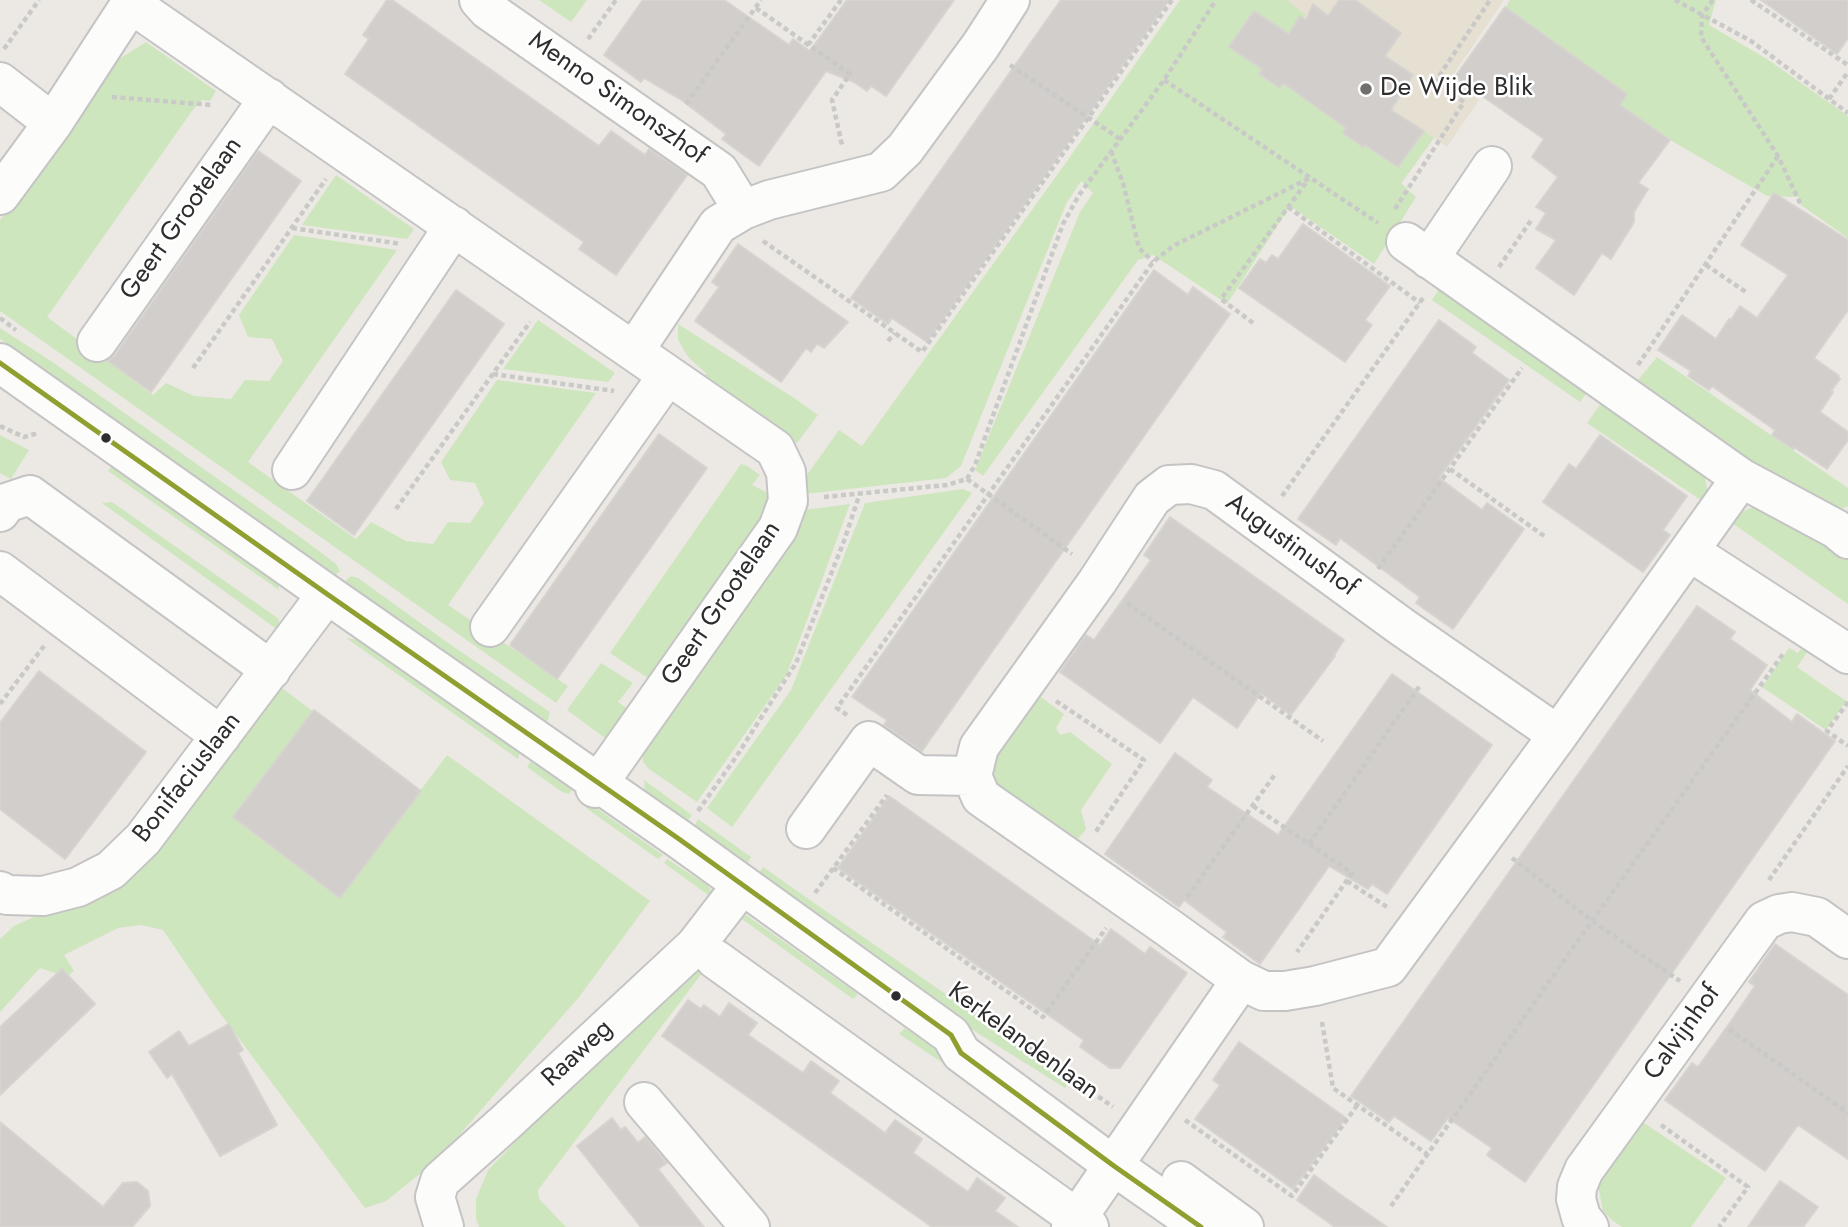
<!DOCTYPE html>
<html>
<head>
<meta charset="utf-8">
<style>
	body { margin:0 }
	canvas { display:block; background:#ece8e4 }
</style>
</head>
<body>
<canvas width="1848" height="1227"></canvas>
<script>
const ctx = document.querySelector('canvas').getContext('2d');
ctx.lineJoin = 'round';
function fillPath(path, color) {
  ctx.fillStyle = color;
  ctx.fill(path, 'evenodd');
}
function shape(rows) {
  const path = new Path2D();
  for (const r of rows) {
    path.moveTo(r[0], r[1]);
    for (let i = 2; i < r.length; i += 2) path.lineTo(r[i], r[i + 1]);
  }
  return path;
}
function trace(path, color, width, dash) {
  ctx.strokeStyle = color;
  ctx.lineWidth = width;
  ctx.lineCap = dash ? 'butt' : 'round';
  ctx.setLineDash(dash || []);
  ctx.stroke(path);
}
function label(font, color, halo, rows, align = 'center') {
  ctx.font = font + ' Jost,sans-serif';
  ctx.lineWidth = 5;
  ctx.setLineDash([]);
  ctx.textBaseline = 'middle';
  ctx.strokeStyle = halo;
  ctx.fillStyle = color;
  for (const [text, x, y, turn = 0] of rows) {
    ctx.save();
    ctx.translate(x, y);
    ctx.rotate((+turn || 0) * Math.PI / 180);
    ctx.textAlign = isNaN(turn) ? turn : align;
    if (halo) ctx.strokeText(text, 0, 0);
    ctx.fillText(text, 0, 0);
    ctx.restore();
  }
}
fillPath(shape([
	[1244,0,1504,0,1451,78,1479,100,1447,147,1434,138,1401,184,1210,49]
]), '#e6e0d3');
fillPath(shape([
	[539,0,587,0,571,22],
	[1180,0,1286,0,1306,15,1303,19,1300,16,1287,36,1254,12,1229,47,1231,47,1264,70,1260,74,1279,88,1282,82,1347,129,1343,133,1363,144,1423,131,1434,138,1401,183,1416,197,1374,264,1290,206,1227,304,1153,255,1138,260,983,476,975,470,1080,212,1093,193,1081,181,1066,204,961,466,946,478,805,494,804,479,839,430,862,446,1065,164],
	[1510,0,1716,0,1709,25,1767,59,1848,116,1848,238,1801,205,1799,197,1767,196,1670,140,1637,117,1615,111,1627,94,1500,16],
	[146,42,216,91,210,101,202,100,192,111,47,317,153,395,166,383,194,396,231,399,245,380,269,381,283,361,272,339,248,337,239,315,294,235,397,250,248,462,356,539,371,522,406,541,433,544,448,522,470,523,484,503,475,483,450,480,441,462,497,380,596,393,448,605,568,686,556,703,0,311,0,220,108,66],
	[336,175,414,229,407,239,302,225],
	[1446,279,1594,382,1580,402,1432,300],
	[538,320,615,373,608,382,503,369],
	[678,324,794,398,818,415,797,443,703,377,706,373,689,358,683,349,678,339],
	[0,328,51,361,307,542,336,564,340,571,336,575,331,572,40,369,0,339],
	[1657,357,1848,488,1848,506,1844,508,1835,508,1756,465,1638,380],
	[1606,396,1703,471,1708,492,1705,503,1587,423],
	[0,435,29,450,11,479,0,473],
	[113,464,278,581,279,590,108,471],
	[741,464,747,466,760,475,752,485,772,495,766,513,652,681,610,653],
	[963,489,972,493,732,827,707,808,791,690,865,503],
	[112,502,279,619,278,630,102,503],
	[850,504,787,674,697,802,649,769,643,762,642,754,804,510],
	[1756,506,1848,547,1848,604,1732,523,1741,512],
	[351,576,358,578,451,645,550,712,548,720,544,723,344,584,345,581],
	[346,638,361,640,520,752,518,759],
	[1804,645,1810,648,1797,667,1846,701,1826,730,1762,687,1789,648,1798,653],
	[601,663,633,683,618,702,628,709,609,737,605,738,567,710],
	[279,686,420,791,447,755,650,901,579,997,455,1140,431,1165,386,1201,365,1208,214,1005,163,930,141,925,118,928,64,955,74,971,66,977,40,968,0,1012,0,939,14,926,53,908],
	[1034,692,1064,714,1056,728,1060,735,1070,732,1112,764,1081,810,1086,829,1078,839,999,786,995,778,993,769,995,750],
	[531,761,572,790,569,794,562,792,527,767],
	[644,780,692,815,686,823,645,793],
	[589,803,663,855,658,859,586,808],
	[698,819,751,857,745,868,693,829],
	[667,859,707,885,713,893,711,897,664,863],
	[763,867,820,907,1071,1081,1065,1088,979,1034,755,878],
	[746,915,858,994,853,999,742,919],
	[722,932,727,940,538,1190,539,1199,566,1227,479,1227,476,1219,476,1199,488,1170],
	[905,1028,1042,1122,985,1091,899,1034],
	[1641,1121,1726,1178,1691,1227,1622,1227,1612,1220,1603,1211,1598,1185,1601,1177]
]), '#cee6be');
const building = shape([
	[387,0,392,0,599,146,611,131,645,155,649,149,687,175,616,275,579,249,584,242,345,74,369,39,363,35,387,0],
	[643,0,724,0,789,45,793,39,810,51,847,0,954,0,886,96,871,86,867,91,854,82,826,71,759,166,722,139,726,134,683,101,644,78,641,82,604,55,643,0],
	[1061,0,1169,0,927,342,892,318,888,324,851,298,1061,0],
	[1339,0,1355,0,1401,33,1385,56,1413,75,1391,110,1424,131,1398,167,1365,145,1363,147,1343,133,1346,128,1283,83,1280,88,1259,74,1262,69,1229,47,1254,11,1289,34,1300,16,1306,20,1313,4,1328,16,1339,0],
	[1761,0,1848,0,1848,38,1837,54,1761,0],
	[1505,7,1627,94,1620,105,1670,140,1638,183,1648,189,1634,212,1634,222,1611,259,1602,253,1574,295,1536,268,1556,240,1536,229,1546,213,1536,207,1558,177,1532,157,1544,139,1455,77,1505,7],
	[258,151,301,181,151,392,108,361,115,355,258,151],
	[1774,193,1848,240,1848,310,1814,358,1839,376,1838,377,1840,379,1831,391,1833,392,1820,412,1848,432,1848,440,1827,469,1794,447,1793,449,1772,435,1775,430,1712,386,1709,390,1688,376,1691,371,1658,350,1682,315,1716,339,1729,319,1731,320,1740,306,1757,318,1788,275,1741,245,1774,193],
	[1303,224,1390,286,1365,320,1372,325,1345,362,1239,288,1260,259,1266,263,1272,255,1278,259,1303,224],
	[738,244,848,322,824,348,817,344,811,352,806,348,781,382,695,321,719,287,712,282,738,244],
	[1154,270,1188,295,1193,287,1230,314,922,751,884,725,887,720,852,697,1154,270],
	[456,290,504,324,354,535,307,501,456,290],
	[1439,320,1476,347,1472,353,1509,380,1439,478,1482,510,1487,503,1524,529,1453,629,1416,603,1420,597,1340,538,1336,545,1298,519,1439,320],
	[659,434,707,468,557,679,510,645,659,434],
	[1600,435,1687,496,1663,530,1670,535,1643,572,1543,502,1569,464,1576,469,1600,435],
	[1170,517,1344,640,1334,655,1335,656,1291,715,1261,693,1237,728,1193,697,1160,743,1060,672,1086,635,1094,640,1151,560,1144,555,1170,517],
	[1697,606,1735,632,1730,639,1767,665,1750,690,1792,722,1797,714,1835,741,1525,1182,1487,1155,1492,1148,1448,1118,1431,1141,1394,1116,1389,1122,1351,1096,1697,606],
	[39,671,146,752,65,859,0,809,0,723,39,671],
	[1392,674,1492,745,1387,894,1372,884,1368,889,1329,866,1260,964,1223,937,1227,932,1184,900,1179,907,1105,854,1175,753,1212,780,1207,787,1278,835,1392,674],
	[314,710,421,791,340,898,233,817,314,710],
	[889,796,1100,945,1111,929,1145,954,1150,947,1187,973,1120,1068,1110,1068,1080,1047,1084,1040,838,868,889,796],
	[1775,944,1848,995,1848,1159,1798,1125,1765,1171,1665,1100,1692,1063,1698,1067,1729,1024,1755,986,1749,982,1775,944],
	[62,969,95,1004,0,1095,0,1027,62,969],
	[688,1000,701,1009,704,1005,720,1017,729,1003,757,1023,748,1035,803,1073,811,1061,839,1081,830,1093,885,1133,895,1120,922,1139,913,1153,968,1192,977,1178,1005,1198,995,1211,1018,1227,932,1227,662,1036,688,1000],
	[229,1024,243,1050,238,1053,277,1125,220,1156,172,1074,167,1078,149,1052,179,1031,189,1046,229,1024],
	[1239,1042,1346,1118,1293,1189,1195,1119,1220,1085,1213,1080,1239,1042],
	[612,1118,621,1130,625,1127,638,1143,645,1137,667,1163,658,1169,704,1227,641,1227,577,1146,612,1118],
	[0,1122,103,1207,123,1183,137,1182,148,1191,150,1206,132,1227,0,1227,0,1122],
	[1314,1175,1341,1195,1387,1227,1335,1227,1297,1200,1314,1175],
	[1780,1181,1818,1207,1803,1227,1748,1227,1780,1181]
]);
fillPath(building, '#d1cecb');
trace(building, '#d7d4d0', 2);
const minor = shape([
	[479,0,488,10,719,171,743,210],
	[130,3,775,449,786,472,788,501,778,528,595,788],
	[0,82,53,123],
	[0,195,53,123,133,0],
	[1406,242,1741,478,1836,529,1848,539],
	[1429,259,1492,166],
	[97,342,269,98],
	[634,351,718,225,743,210,769,200,881,172,905,149,981,45,1010,0],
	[0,363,327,594,679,839,951,1035,961,1053,1114,1166,1201,1227],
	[292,470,454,226],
	[1191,484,1214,490,1402,627,1558,735,1388,967,1315,986,1285,991,1264,991,1241,980,1166,926,981,797,972,776,979,747,1097,582,1152,498,1169,485,1191,484],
	[0,512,6,503,30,495,271,670],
	[1689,551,1848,654],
	[0,571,221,736],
	[490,627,668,375],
	[1558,735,1741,478],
	[806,829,869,741,918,775,972,776],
	[0,891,7,895,43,896,78,887,111,870,143,839,327,594],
	[715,959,1089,1227],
	[644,1102,750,1227],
	[1181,1181,1244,1227],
	[444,1227,435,1197,440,1181,505,1123,695,946,742,885],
	[1071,1227,1241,980],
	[1589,1227,1581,1217,1576,1199,1577,1187,1584,1170,1764,921,1779,914,1792,912,1817,917,1848,939]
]);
trace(minor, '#c5c4c5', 42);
trace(shape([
	[1675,0,1751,41,1848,113],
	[1713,0,1702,15,1701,37,1778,156,1801,205],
	[1751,0,1848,65],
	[756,8,850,74,832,100,842,145],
	[588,39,616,0],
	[808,45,841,0],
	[4,49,39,0],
	[1010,65,1120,139],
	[1164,80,1378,223],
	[112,97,211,105],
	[1829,99,1848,72],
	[686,104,761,0],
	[1111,151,1123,183,1139,248,1153,262],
	[1288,207,1420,303],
	[1395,209,1464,102,1435,82,1490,0],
	[292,228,401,244],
	[763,241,922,352,1172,0],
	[1706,265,1746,292],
	[1499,267,1532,219],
	[0,318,16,330],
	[1253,323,1221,299,1308,180],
	[888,341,895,333],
	[1638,365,1778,156],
	[193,368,326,179],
	[493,374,614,391],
	[0,426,24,437,38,433],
	[1450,469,1547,538],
	[967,479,1072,554],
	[1282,496,1423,298],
	[824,497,947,485,967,479,975,465,1063,224,1079,195,1164,80,1216,0],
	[396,509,530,322],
	[1378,569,1522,368],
	[1127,603,1323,741],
	[1056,701,1144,760,1095,833],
	[1848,702,1827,731,1848,746],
	[0,704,44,646],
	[847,715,837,708,1153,262,1173,246,1310,178],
	[1253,806,1352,873,1297,952],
	[698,811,736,757,796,663,844,541,860,493],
	[1309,844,1421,684],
	[1512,858,1592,921,1680,981],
	[833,868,1043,1017,1106,928],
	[1769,880,1848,766],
	[1347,881,1387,907],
	[815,893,887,795],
	[1187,897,1276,773],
	[981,1012,1113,1107],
	[1322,1022,1333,1088,1427,1154],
	[1729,1029,1848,1113],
	[1185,1120,1292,1196,1358,1104],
	[1661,1125,1748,1187,1719,1227],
	[1391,1206,1592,921,1783,654]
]), '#c9c9c8', 4.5, [5, 3.5]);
trace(minor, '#fcfcfb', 38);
trace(shape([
	[0,363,327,594,679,839,951,1035,961,1053,1114,1166,1201,1227]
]), '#909f30', 5);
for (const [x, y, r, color] of [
	[1366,89,7,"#706f6e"],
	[106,438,6,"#2e2e2e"],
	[896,996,6,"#2e2e2e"]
]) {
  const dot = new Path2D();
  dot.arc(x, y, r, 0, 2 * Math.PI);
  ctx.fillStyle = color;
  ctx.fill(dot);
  trace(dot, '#fff', 2.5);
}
label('26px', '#2e2e2e', '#fff', [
	["De Wijde Blik",1380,89]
], 'left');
label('26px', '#2e2e2e', '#fff', [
	["Menno Simonszhof",617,99,35],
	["Geert Grootelaan",182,219,-55],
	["Augustinushof",1291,546,36],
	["Geert Grootelaan",722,604,-56],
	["Bonifaciuslaan",188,778,-52],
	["Calvijnhof",1683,1033,-54],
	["Kerkelandenlaan",1023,1042,36],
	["Raaweg",578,1054,-43]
]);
</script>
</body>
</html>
